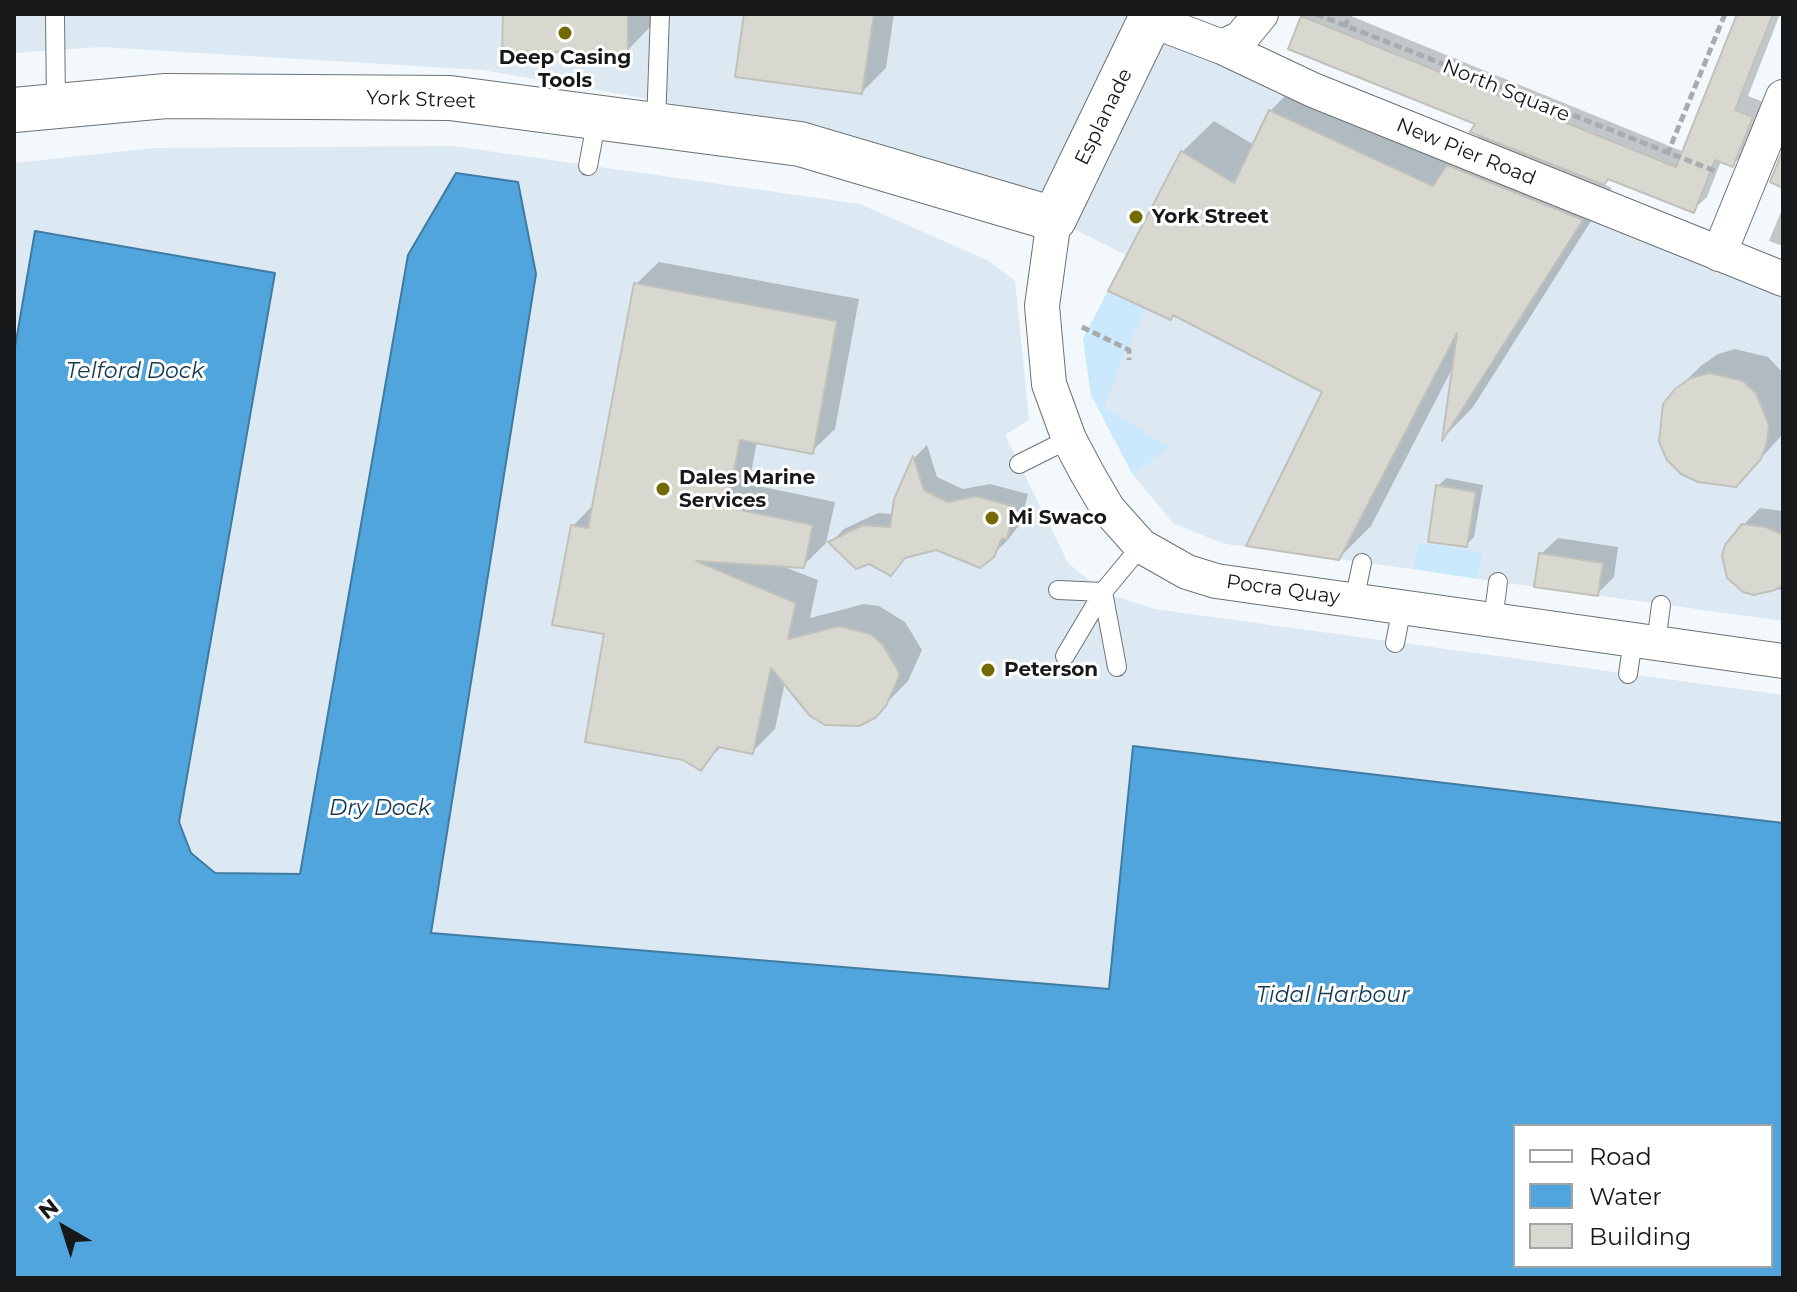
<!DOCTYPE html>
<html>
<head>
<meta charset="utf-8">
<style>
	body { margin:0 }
	#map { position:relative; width:1797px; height:1292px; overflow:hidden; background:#f2f8fc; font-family:Montserrat,sans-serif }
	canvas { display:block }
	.frame { position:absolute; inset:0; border:16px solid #16181a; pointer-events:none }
	.legend { position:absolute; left:1513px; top:1124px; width:260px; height:144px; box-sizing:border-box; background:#fff; border:2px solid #a2a3a3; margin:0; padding:10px 14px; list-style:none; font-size:24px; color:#16181a }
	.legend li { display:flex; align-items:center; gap:16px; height:40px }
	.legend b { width:40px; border:2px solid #a2a3a3 }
	.north { position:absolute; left:24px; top:1188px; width:80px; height:80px; -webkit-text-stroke:6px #fff; paint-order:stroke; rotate:321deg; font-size:22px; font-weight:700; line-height:32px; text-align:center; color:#16181a }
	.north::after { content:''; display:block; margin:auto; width:28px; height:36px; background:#16181a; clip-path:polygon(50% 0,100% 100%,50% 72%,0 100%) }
</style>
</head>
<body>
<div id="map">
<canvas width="1797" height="1292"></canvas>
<div class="frame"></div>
<ul class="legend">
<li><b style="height:10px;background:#fff"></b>Road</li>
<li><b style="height:22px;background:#50a6dc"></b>Water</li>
<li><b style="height:22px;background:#d8d8d1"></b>Building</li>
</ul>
<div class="north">N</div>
</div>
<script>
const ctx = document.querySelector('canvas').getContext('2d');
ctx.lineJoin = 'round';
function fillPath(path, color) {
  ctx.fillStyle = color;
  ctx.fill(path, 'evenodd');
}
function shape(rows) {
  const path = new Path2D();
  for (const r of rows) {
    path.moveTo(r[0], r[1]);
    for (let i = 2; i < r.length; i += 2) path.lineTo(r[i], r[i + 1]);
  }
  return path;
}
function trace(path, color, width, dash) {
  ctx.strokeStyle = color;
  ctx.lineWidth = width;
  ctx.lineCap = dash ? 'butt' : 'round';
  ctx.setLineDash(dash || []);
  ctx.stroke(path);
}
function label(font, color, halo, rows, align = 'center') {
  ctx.font = font + ' Montserrat,sans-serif';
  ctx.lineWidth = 6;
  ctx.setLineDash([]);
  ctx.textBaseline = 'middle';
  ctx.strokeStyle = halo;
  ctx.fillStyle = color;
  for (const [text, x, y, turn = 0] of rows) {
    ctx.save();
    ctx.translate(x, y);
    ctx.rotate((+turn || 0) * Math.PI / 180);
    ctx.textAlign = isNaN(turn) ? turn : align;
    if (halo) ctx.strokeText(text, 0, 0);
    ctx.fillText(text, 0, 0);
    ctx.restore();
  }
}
fillPath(shape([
	[14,14,1153,14,1783,279,1783,621,1478,579,1481,552,1418,542,1413,569,1225,544,1174,524,1133,475,1091,395,1083,339,1126,255,1054,219,716,111,483,70,100,47,14,53],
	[453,146,860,204,989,261,1015,281,1029,420,1005,435,1068,563,1103,592,1154,609,1783,695,1783,1278,14,1278,14,163,155,148],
	[1515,1126,1771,1126,1771,1266,1515,1266]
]), '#dde9f2');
fillPath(shape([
	[1108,291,1146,309,1127,347,1104,407,1169,447,1133,475,1091,395,1083,339],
	[1418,542,1482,552,1478,579,1413,569]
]), '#cbe9fd');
const water = shape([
	[456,173,518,182,536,274,431,933,1109,989,1133,746,1783,823,1783,1278,14,1278,14,353,35,231,275,273,179,822,191,853,215,873,300,874,408,255,456,173],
	[1515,1126,1771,1126,1771,1266,1515,1266,1515,1126]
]);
fillPath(water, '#50a6dc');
trace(water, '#3f7ba2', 2);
fillPath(shape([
	[505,14,652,14,651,26,627,51],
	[746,14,894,14,886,68,862,92],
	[1304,14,1346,14,1684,152,1739,14,1780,14,1748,96,1766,103,1746,152,1732,165,1721,161,1707,197,1693,210,1610,177,1603,184,1612,188,1473,407,1445,436,1454,365,1371,526,1339,558,1324,391,1175,313,1182,152,1214,121,1254,145,1270,111,1302,79,1462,153,1481,134,1478,123,1291,48],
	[1783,207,1783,246,1769,241],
	[659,262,859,299,835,429,812,451,757,441,749,484,835,502,826,543,803,566,782,566,818,580,810,618,864,604,879,606,905,622,922,650,908,681,874,716,859,724,826,723,785,682,775,729,752,752,722,746,704,764,606,633,573,526,594,504,636,284],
	[1735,349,1768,357,1783,373,1783,434,1760,459,1676,390,1702,365,1718,354],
	[927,445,937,477,963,489,990,484,1028,494,1020,524,1007,541,992,555,936,548,909,555,891,574,831,542,844,529,878,513,894,514,915,457],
	[1446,478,1483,485,1474,537,1466,545,1438,486],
	[1760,508,1783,511,1783,590,1774,589,1743,525],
	[1558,538,1618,547,1614,577,1597,594,1541,554]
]), '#0003');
const building = shape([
	[503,14,628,14,628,53,502,51,503,14],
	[744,14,874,14,862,94,735,77,744,14],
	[1737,14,1773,14,1735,110,1753,117,1733,167,1715,160,1694,213,1608,179,1604,185,1470,132,1475,124,1288,49,1301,16,1676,167,1737,14],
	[1269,110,1433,186,1447,165,1583,220,1442,441,1457,333,1339,560,1246,546,1322,392,1173,315,1171,320,1108,291,1181,151,1234,183,1269,110],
	[1783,150,1783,188,1770,182,1783,150],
	[634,283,837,321,813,454,740,440,727,507,813,525,804,568,696,561,796,603,788,639,839,626,871,634,883,645,900,674,886,706,875,718,859,726,825,725,810,716,771,668,753,754,718,747,701,771,683,760,585,742,604,634,552,625,571,525,588,528,634,283],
	[1709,373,1743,381,1756,393,1769,425,1767,443,1761,459,1736,487,1698,482,1681,474,1667,460,1659,442,1663,404,1675,389,1691,378,1709,373],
	[913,456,924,490,948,502,976,496,1016,507,1007,539,1002,538,994,557,980,568,936,550,905,558,891,576,869,564,856,569,828,542,863,525,890,527,894,499,913,456],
	[1436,485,1476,492,1467,547,1428,542,1436,485],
	[1742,524,1766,527,1783,535,1783,584,1775,590,1754,595,1743,592,1727,578,1722,556,1725,545,1742,524],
	[1539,553,1603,563,1598,596,1534,587,1539,553]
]);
fillPath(building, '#d8d8d1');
trace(building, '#c1c1bb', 2);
const service = shape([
	[55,14,56,105],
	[656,123,660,14],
	[588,166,597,118],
	[1019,464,1069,439],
	[1058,590,1103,592,1117,667],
	[1354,601,1362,563],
	[1493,620,1498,582],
	[1395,643,1402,607],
	[1656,643,1661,605],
	[1065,656,1103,592,1141,546],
	[1628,674,1633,640]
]);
const minor = shape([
	[1151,20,1222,47,1313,90,1783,279],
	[1222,47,1241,38,1261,14],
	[1054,219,1042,306,1049,384,1069,439,1087,473,1108,509,1141,546,1187,572,1216,581,1783,661],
	[1719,254,1783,97]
]);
const tertiary = shape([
	[14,110,166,96,450,98,800,144,1054,219,1153,14]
]);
trace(service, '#6c7275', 20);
trace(minor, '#6c7275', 36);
trace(tertiary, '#6c7275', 46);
trace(shape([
	[1316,14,1715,171],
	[1345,27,1350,14],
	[1667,155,1725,14],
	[1082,327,1129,350,1129,360]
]), '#a7acaf', 5, [8, 4]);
trace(service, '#fff', 18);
trace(minor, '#fff', 34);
trace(tertiary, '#fff', 44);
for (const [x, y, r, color] of [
	[565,33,8,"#726a03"],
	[1136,217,8,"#726a03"],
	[663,489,8,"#726a03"],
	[992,518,8,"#726a03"],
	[988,670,8,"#726a03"]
]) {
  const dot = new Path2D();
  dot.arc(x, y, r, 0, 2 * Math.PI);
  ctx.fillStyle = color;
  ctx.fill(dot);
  trace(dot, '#fff', 3);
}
label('bold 20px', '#16181a', '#fff', [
	["Deep Casing",565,58,"center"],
	["Tools",565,81,"center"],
	["York Street",1152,217],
	["Dales Marine",679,478],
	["Services",679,501],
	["Mi Swaco",1008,518],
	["Peterson",1004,670]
], 'left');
label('20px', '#16181a', '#fff', [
	["North Square",1506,91,22],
	["York Street",421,100,2],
	["Esplanade",1104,117,-64],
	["New Pier Road",1466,152,22],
	["Pocra Quay",1283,590,8]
]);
label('italic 22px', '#13384f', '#fff', [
	["Telford Dock",135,372],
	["Dry Dock",380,809],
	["Tidal Harbour",1333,996]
]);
</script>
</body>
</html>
